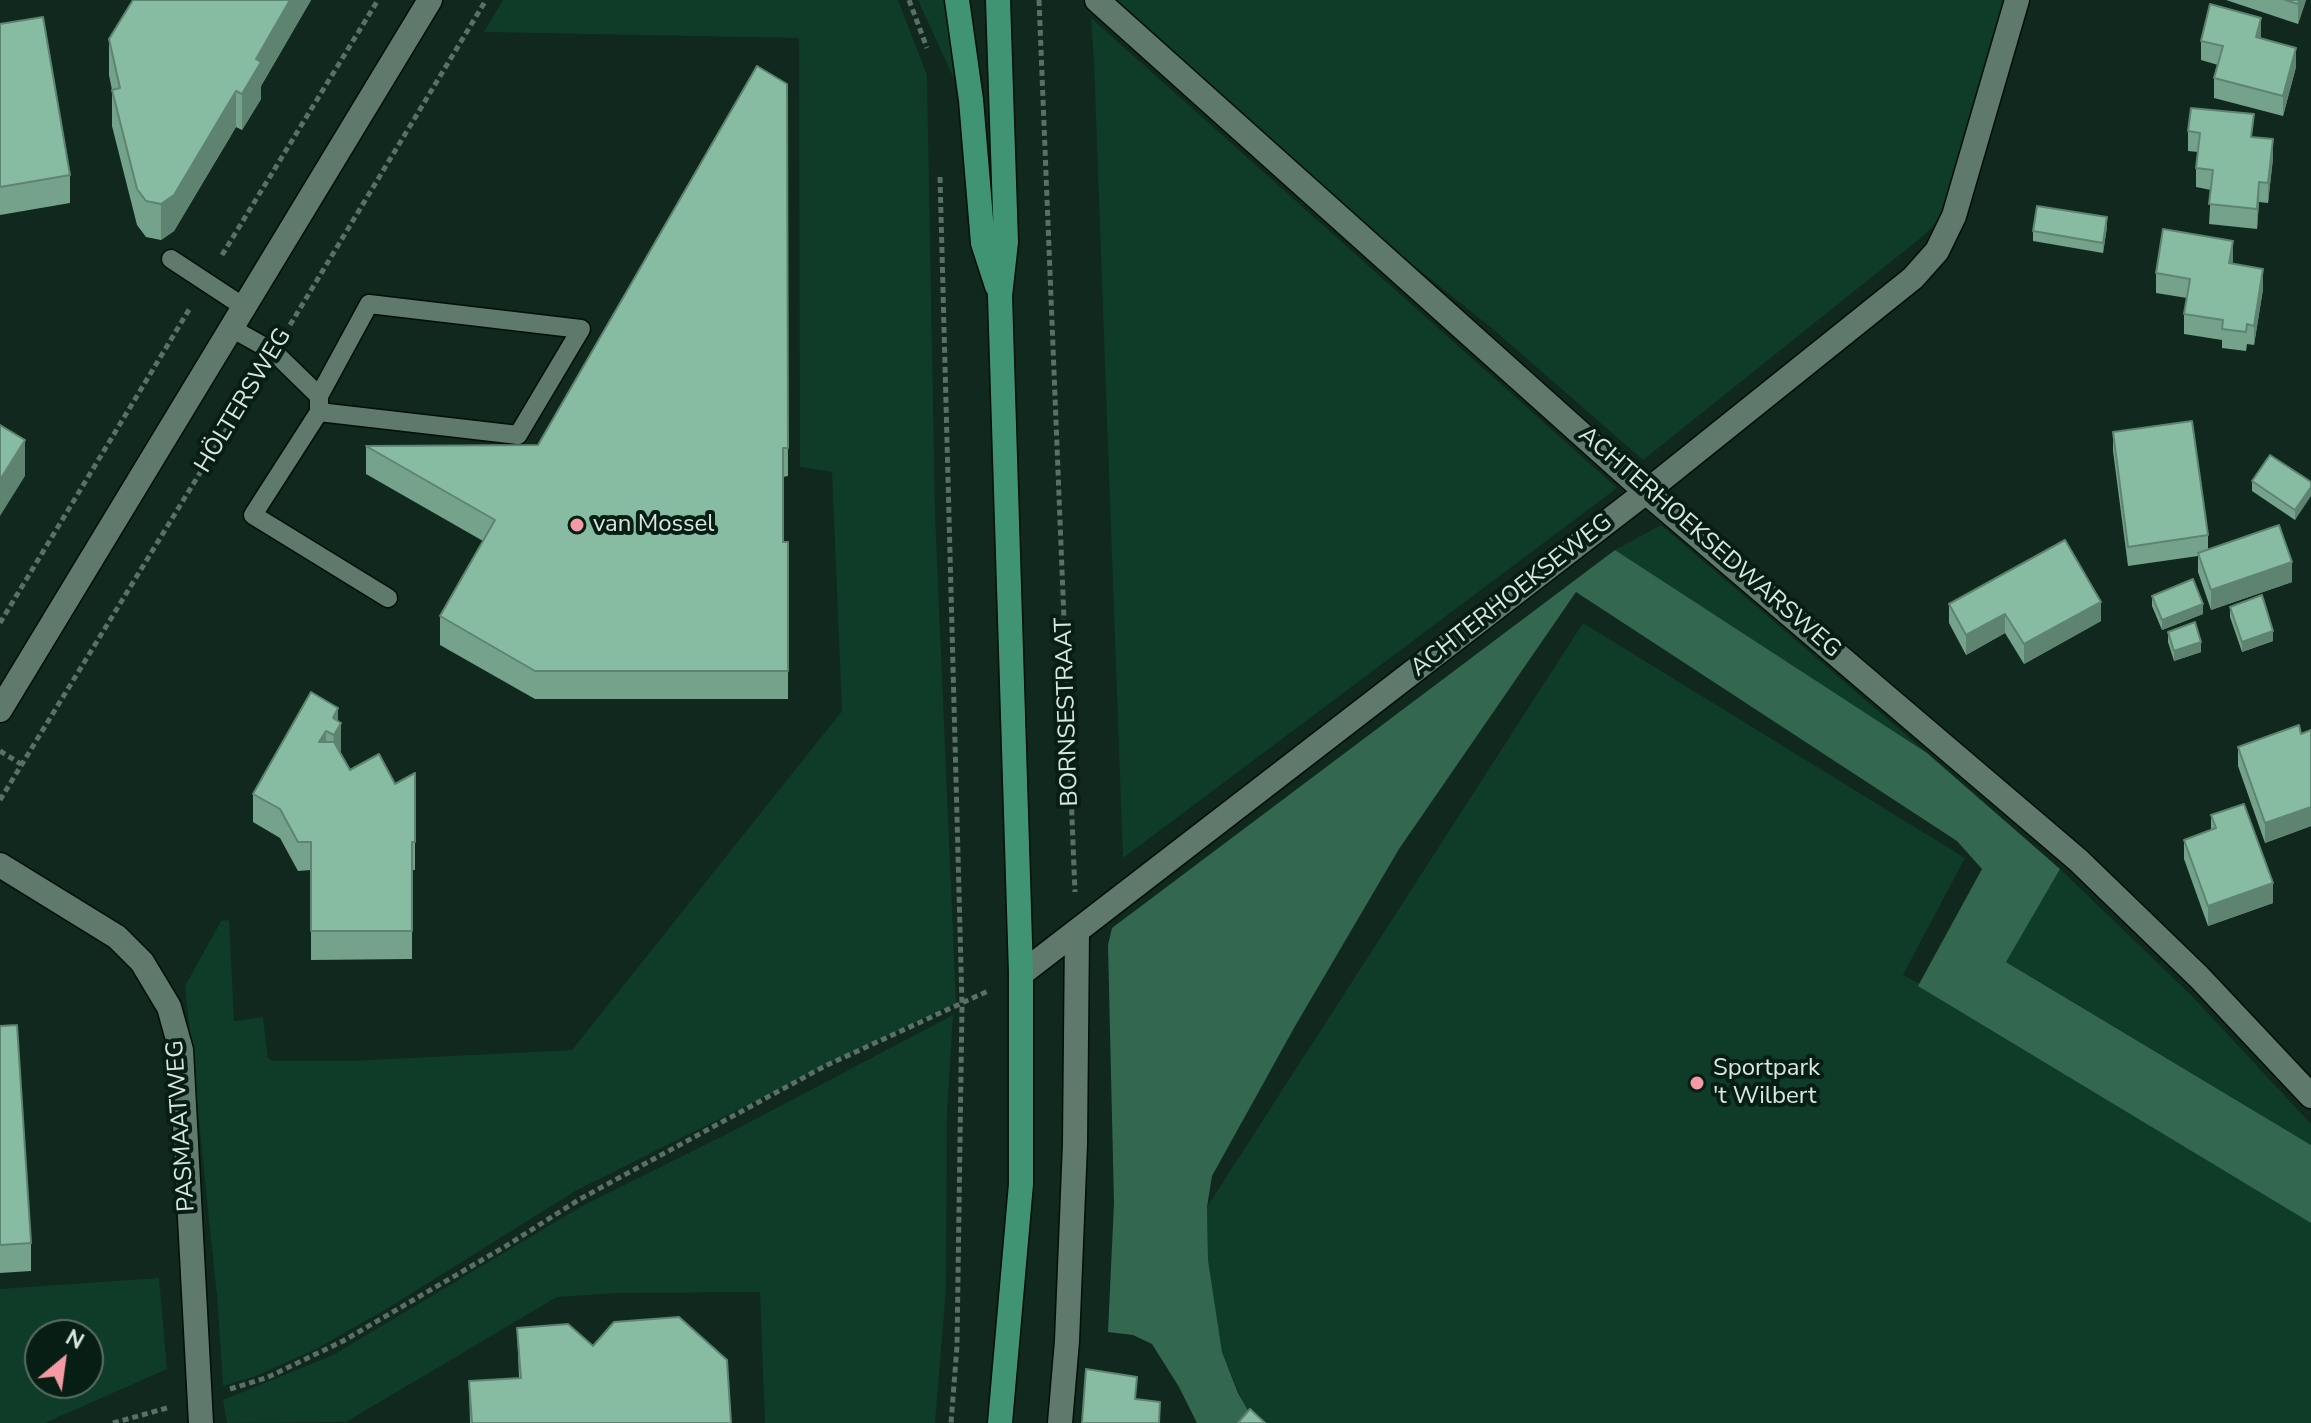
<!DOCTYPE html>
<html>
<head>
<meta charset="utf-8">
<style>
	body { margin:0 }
	#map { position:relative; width:2311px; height:1423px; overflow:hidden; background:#10281d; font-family:"Nunito Sans",sans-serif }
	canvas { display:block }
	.north { position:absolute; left:24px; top:1319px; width:80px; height:80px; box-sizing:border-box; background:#071e14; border:2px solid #5b6e65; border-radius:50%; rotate:29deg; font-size:22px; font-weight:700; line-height:32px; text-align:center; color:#d9e7df }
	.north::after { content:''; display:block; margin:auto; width:28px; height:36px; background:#f49aa4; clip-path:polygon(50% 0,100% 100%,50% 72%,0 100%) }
</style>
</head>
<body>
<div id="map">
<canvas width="2311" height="1423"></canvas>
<div class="north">N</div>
</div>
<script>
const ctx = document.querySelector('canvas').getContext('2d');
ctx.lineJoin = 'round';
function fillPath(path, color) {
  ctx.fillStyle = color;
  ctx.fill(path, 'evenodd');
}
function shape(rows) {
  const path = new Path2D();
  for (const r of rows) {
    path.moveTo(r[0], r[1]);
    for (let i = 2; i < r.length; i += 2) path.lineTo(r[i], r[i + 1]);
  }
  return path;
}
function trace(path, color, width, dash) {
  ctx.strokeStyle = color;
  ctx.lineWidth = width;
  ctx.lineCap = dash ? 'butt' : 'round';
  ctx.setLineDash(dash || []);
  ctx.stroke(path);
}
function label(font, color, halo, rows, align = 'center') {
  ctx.font = font + ' "Nunito Sans",sans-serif';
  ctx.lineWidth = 8;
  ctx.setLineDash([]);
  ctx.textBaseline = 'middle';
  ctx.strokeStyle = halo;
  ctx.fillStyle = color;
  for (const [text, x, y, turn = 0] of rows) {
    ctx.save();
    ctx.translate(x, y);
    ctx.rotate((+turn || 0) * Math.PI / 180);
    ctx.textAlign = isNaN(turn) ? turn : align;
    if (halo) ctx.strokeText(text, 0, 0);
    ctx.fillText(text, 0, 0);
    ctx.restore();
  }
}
fillPath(shape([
	[503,0,898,0,927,75,935,514,956,1003,862,1048,577,1190,388,1308,316,1349,256,1376,223,1386,217,1296,185,986,221,921,229,920,234,1021,263,1017,268,1058,273,1061,350,1061,572,1050,842,711,832,472,800,467,799,38,484,32],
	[918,0,944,0,954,79],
	[1083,0,2029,0,2006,87,1985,153,1968,191,1923,236,1643,460,1494,330],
	[1091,18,1617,488,1123,858,1094,62],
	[1661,525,1834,673,1927,753,1615,550],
	[1583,623,1965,858,1903,975,2311,1191,2311,1423,1254,1423,1250,1419,1222,1352,1208,1260,1207,1207],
	[2060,869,2191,995,2311,1124,2311,1145,2005,961],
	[953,1015,947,1112,946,1289,935,1423,765,1423,760,1292,616,1293,557,1297,346,1422,227,1423,223,1400,333,1355,582,1206,729,1133],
	[159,1278,167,1369,45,1423,0,1423,0,1289],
	[40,1335,88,1335,88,1383,40,1383]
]), '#0f3b29');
fillPath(shape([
	[1615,550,1927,753,2060,869,2006,962,2311,1145,2311,1223,1918,986,1982,869,1957,841,1576,592,1399,849,1294,1028,1212,1176,1207,1207,1208,1260,1222,1352,1238,1393,1255,1423,1197,1423,1179,1387,1152,1344,1133,1335,1108,1332,1114,1203,1108,945,1112,928]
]), '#33674f');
const lane = shape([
	[171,259,244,307],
	[231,328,274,352,319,396,319,412,253,515,388,598],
	[319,412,518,435,581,329,369,304,319,396]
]);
const street = shape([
	[1097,0,1646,492,2078,860,2199,977,2311,1096],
	[0,710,430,0],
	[0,865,117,937,142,962,169,1007,181,1050,201,1423],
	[1021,974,1646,492,1913,278,1937,251,1954,216,2017,0],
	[1060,1423,1067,1341,1075,1144,1077,932]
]);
const primary = shape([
	[957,0,971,100,983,243,997,286],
	[998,0,1006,242,1000,296,1021,974,1021,1184,1000,1423]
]);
trace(lane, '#001007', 21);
trace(street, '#001007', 27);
trace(primary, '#001007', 27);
trace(shape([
	[909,0,927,48],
	[1039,0,1075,892],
	[940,177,962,1005,957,1346,951,1423],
	[222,255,378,0],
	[290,325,486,0],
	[0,623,190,308],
	[0,751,21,764],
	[0,800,258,378],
	[230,1389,266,1378,343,1341,506,1246,580,1199,825,1066,988,991],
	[113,1423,167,1408]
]), '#5a6f65', 5, [6, 4]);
trace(lane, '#5f796c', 18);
trace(street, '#5f796c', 24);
trace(primary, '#409473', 24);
fillPath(shape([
	[133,0,311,0,261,86,261,99,242,130,236,127,174,231,161,240,146,237,137,225,112,126,112,90,109,75,109,39],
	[2226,0,2306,0,2298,24],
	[0,24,70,175,70,203,0,215],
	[2261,38,2296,67,2283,116,2214,98,2214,78,2218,65,2201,60,2201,41],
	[787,84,788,476,783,477,783,542,788,542,788,699,535,699,440,645,440,616,483,541,366,474,366,446,538,445],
	[2188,131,2254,137,2273,158,2268,203,2259,202,2257,229,2209,224,2211,190,2196,187,2196,168,2198,152,2188,151],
	[2107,227,2103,253,2033,241,2033,231],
	[2233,260,2232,264,2263,289,2254,345,2247,344,2246,351,2222,348,2222,340,2184,334,2184,314,2187,298,2156,293,2156,273],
	[2113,432,2208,535,2208,549,2292,582,2211,610,2198,572,2198,556,2128,566,2113,451],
	[2252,481,2311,482,2295,520,2252,491],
	[2152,596,2203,614,2162,630,2152,606],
	[1949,604,2101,621,2024,664,2005,633,1966,655,1949,623],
	[2230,607,2273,641,2242,652,2230,617],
	[2168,632,2201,652,2174,661,2168,642],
	[311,692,338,721,341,751,340,753,350,770,395,784,415,773,415,870,412,870,412,959,311,960,311,870,298,871,280,838,253,822,253,794],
	[2311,730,2311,826,2265,843,2238,766,2238,747,2301,734],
	[2211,815,2273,903,2208,926,2184,859,2184,840,2211,830],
	[0,1026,31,1243,31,1271,0,1273],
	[517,1328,593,1346,731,1423,470,1423,469,1381,519,1378]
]), '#74a28b');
fillPath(shape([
	[290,0,311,0,261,86,261,99,242,130,242,94,256,59],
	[2299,0,2306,0,2298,24,2298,4],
	[2261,18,2261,37,2256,57,2256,37],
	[2296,48,2296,67,2283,116,2283,96],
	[236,91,236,127,174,231,161,240,161,204],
	[2273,139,2273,158,2268,203,2268,183],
	[2259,182,2259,202,2257,229,2257,209],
	[2107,217,2107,227,2103,253,2103,243],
	[2233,241,2233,260,2229,283,2229,263],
	[2263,269,2263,289,2254,345,2254,326],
	[25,440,25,476,0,516,0,480],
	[2311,487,2311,496,2295,520,2295,510],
	[2292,562,2292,582,2211,610,2211,590],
	[2101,602,2101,621,2024,664,2024,644],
	[2203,604,2203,614,2162,630,2162,620],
	[2005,614,2005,633,1966,655,1966,635],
	[2273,631,2273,641,2242,652,2242,642],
	[2201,642,2201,652,2174,661,2174,651],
	[338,708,338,727,341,723,341,751,334,763,333,718],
	[326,731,326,759,319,742],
	[2311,807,2311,826,2265,843,2265,823],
	[2273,883,2273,903,2208,926,2208,906]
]), '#5e8471');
const building = shape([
	[133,0,290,0,256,59,261,62,242,94,236,91,174,195,161,204,146,201,137,189,112,90,120,88,109,39,133,0],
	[2285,0,2299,0,2298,4,2285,0],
	[2210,4,2261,18,2256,37,2296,48,2283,96,2214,78,2223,46,2201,41,2210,4],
	[43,17,70,175,0,187,0,24,43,17],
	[757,66,787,84,788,448,783,448,783,542,788,542,788,671,535,671,440,616,495,520,366,446,538,445,757,66],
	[2191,108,2254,114,2251,137,2273,139,2268,183,2259,182,2257,209,2209,204,2213,170,2196,168,2200,133,2188,131,2191,108],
	[2037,206,2107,217,2103,243,2033,231,2037,206],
	[2163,229,2233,241,2229,263,2263,269,2254,326,2247,324,2246,332,2222,329,2223,320,2184,314,2190,279,2156,273,2163,229],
	[2192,421,2208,535,2128,547,2113,432,2192,421],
	[0,425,25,440,0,480,0,425],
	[2270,455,2311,482,2311,487,2295,510,2252,481,2270,455],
	[2279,525,2292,562,2211,590,2198,553,2279,525],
	[2065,540,2101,602,2024,644,2005,614,1966,635,1949,604,2065,540],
	[2193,579,2203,604,2162,620,2152,596,2193,579],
	[2262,595,2273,631,2242,642,2230,607,2262,595],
	[2195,622,2201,642,2174,651,2168,632,2195,622],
	[311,692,338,708,333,718,341,723,334,735,326,731,319,742,334,742,350,770,379,754,395,784,415,773,415,842,412,842,412,931,311,931,311,842,298,842,280,809,253,794,311,692],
	[2299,725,2301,734,2311,730,2311,807,2265,823,2238,747,2299,725],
	[2244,804,2273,883,2208,906,2184,840,2216,828,2211,815,2244,804],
	[17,1025,31,1243,0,1245,0,1026,17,1025],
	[679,1317,727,1360,731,1423,472,1423,469,1381,521,1378,517,1328,568,1324,593,1346,614,1322,679,1317],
	[1086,1369,1137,1377,1135,1399,1160,1402,1159,1423,1082,1423,1086,1369],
	[1250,1409,1265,1423,1238,1423,1250,1409]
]);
fillPath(building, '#87bca2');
trace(building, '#5e8471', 2);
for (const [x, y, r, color] of [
	[577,525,8,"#f49aa4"],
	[1697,1083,8,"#f49aa4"]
]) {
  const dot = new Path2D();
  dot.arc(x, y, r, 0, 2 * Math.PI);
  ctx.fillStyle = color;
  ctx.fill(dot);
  trace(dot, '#071e14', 3);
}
label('24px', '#d9e7df', '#071e14', [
	["HÖLTERSWEG",244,401,-59],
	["ACHTERHOEKSEDWARSWEG",1709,543,41],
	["ACHTERHOEKSEWEG",1512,596,-38],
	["BORNSESTRAAT",1068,712,-92],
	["PASMAATWEG",182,1126,-94]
]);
label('24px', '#d9e7df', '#071e14', [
	["van Mossel",593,525],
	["Sportpark",1713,1069],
	["'t Wilbert",1713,1097]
], 'left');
</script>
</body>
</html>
